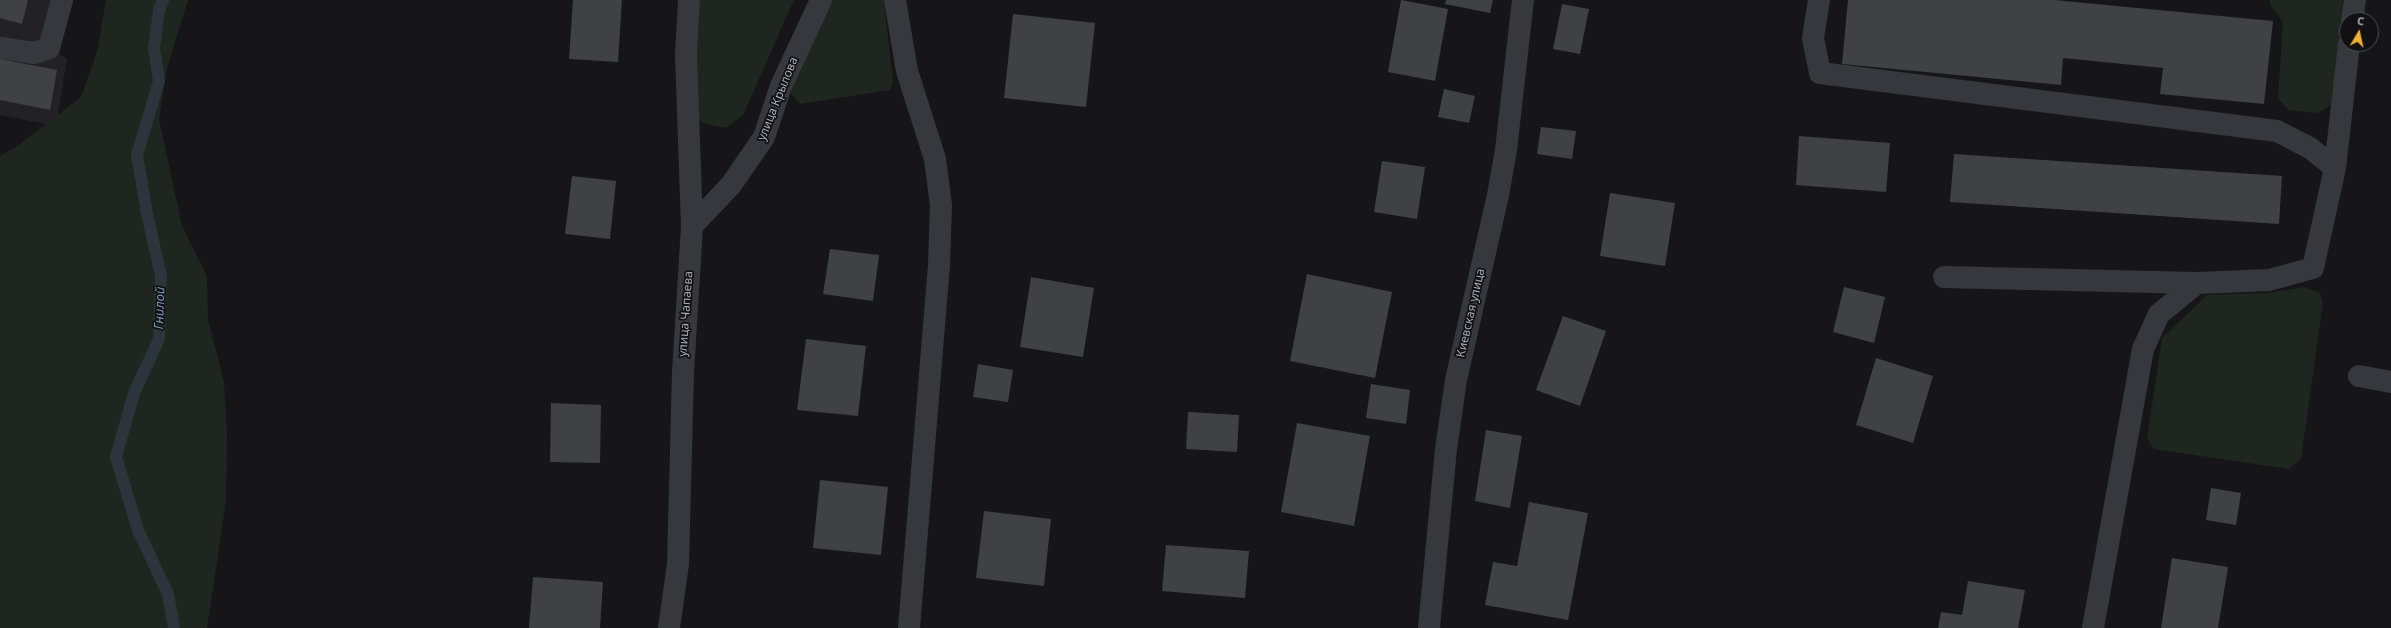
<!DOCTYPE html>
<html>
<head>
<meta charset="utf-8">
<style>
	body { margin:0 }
	#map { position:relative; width:2391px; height:628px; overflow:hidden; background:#161618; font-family:"Noto Sans",sans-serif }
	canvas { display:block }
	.north { position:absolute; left:2339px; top:12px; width:40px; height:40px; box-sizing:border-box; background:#111113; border:1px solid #4d4f55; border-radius:50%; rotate:9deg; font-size:11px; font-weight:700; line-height:16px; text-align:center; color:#a8adb8 }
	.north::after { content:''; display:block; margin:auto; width:14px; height:18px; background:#f2b134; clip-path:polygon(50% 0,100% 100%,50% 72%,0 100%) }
</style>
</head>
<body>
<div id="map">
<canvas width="2391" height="628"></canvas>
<div class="north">С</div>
</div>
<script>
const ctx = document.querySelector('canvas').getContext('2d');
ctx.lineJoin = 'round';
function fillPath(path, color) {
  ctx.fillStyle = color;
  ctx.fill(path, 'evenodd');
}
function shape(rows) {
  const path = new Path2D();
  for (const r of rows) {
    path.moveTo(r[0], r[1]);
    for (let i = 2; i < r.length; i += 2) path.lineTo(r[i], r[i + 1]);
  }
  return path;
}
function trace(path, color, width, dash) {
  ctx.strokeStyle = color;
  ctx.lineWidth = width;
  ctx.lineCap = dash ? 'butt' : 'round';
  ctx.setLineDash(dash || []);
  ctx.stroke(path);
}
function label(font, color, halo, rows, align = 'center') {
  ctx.font = font + ' "Noto Sans",sans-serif';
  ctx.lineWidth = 3.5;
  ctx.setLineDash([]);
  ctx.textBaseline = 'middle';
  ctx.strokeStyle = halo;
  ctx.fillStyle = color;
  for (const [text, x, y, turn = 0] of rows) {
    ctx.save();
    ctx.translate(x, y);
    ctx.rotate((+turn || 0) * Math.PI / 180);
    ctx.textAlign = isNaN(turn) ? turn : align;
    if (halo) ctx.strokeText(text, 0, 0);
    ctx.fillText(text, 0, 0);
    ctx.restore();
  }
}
fillPath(shape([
	[0,0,60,0,46,47,67,59,56,126,0,115]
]), '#222225');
fillPath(shape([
	[106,0,188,0,167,68,159,119,182,226,207,276,208,320,224,382,227,436,226,501,207,628,0,628,0,156,20,144,81,97,97,52],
	[700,0,794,0,743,115,726,128,709,125,698,120,694,104],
	[830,0,884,0,893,82,890,90,800,104,791,94,791,80],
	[2270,0,2343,0,2332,104,2317,113,2289,110,2278,99,2283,22,2270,4],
	[2305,287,2320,293,2323,303,2301,459,2289,469,2154,449,2147,438,2162,338,2207,295,2267,293]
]), '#1e261f');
trace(shape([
	[163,0,159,10,154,48,159,81,137,155,147,214,161,276,159,339,134,393,116,457,138,530,168,594,174,628]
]), '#2c353c', 12);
fillPath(shape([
	[0,0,28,0,22,24,0,18],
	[573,0,622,0,618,62,569,59],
	[1401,0,1448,9,1435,81,1388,72],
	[1446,0,1493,0,1490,13,1445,4],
	[1848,0,2054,0,2273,21,2264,104,2160,94,2163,68,2063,58,2061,85,1842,64],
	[1562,4,1589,9,1580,54,1553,49],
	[1013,14,1095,23,1086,107,1004,98],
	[0,59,57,70,50,110,0,100],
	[1444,89,1475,96,1469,123,1438,117],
	[1541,127,1576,131,1572,159,1537,154],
	[1799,136,1890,143,1886,192,1796,185],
	[1954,154,2282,176,2279,224,1950,202],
	[1382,161,1425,167,1417,219,1374,212],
	[572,176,616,181,610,239,565,234],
	[1610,193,1675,203,1665,266,1600,256],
	[830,249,879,255,873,301,823,294],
	[1307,274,1392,292,1375,378,1290,361],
	[1031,277,1094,288,1083,357,1020,347],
	[1844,287,1885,297,1874,343,1833,332],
	[1563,316,1606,331,1580,406,1536,390],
	[806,339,866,346,858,416,797,410],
	[1876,358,1933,376,1913,443,1856,425],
	[978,364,1013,370,1008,402,973,397],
	[1371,384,1410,390,1406,424,1366,418],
	[551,403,601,405,600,463,550,462],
	[1188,412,1239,415,1237,452,1186,449],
	[1297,423,1370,436,1354,526,1281,512],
	[1486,430,1522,436,1510,508,1475,501],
	[820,480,888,487,881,555,813,548],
	[2211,488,2241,493,2236,525,2206,520],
	[1529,502,1588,513,1568,620,1485,605,1493,562,1517,566],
	[984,511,1051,519,1044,586,976,578],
	[1166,545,1249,551,1245,598,1162,591],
	[2172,558,2228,567,2218,628,2161,628],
	[533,577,603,582,600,628,529,628],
	[1968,581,2025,590,2018,628,1938,628,1941,612,1962,615]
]), '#404145');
trace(shape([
	[895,0,907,71,935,159,941,205,939,265,909,628],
	[1819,0,1813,38,1820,73,2277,131,2310,148,2335,168],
	[2352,20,2355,0],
	[0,48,34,53,49,48,62,0],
	[1944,277,2197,283],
	[2359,376,2391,382],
	[2093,628,2143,349,2159,314,2197,283,2269,280,2313,268,2335,168,2349,44]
]), '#37383d', 22);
trace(shape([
	[692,226,731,185,764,137,781,86,821,0],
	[669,628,678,564,683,373,692,226,686,55,689,0],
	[1429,628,1446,449,1456,380,1498,195,1506,150,1523,0]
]), '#37383d', 22);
label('12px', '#a8adb8', '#111113', [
	["улица Крылова",778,99,-68],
	["Киевская улица",1471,313,-77],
	["улица Чапаева",686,314,-86]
]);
label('italic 13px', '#7f9bb3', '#111113', [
	["Гнилой",160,308,-88]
]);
</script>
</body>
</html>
